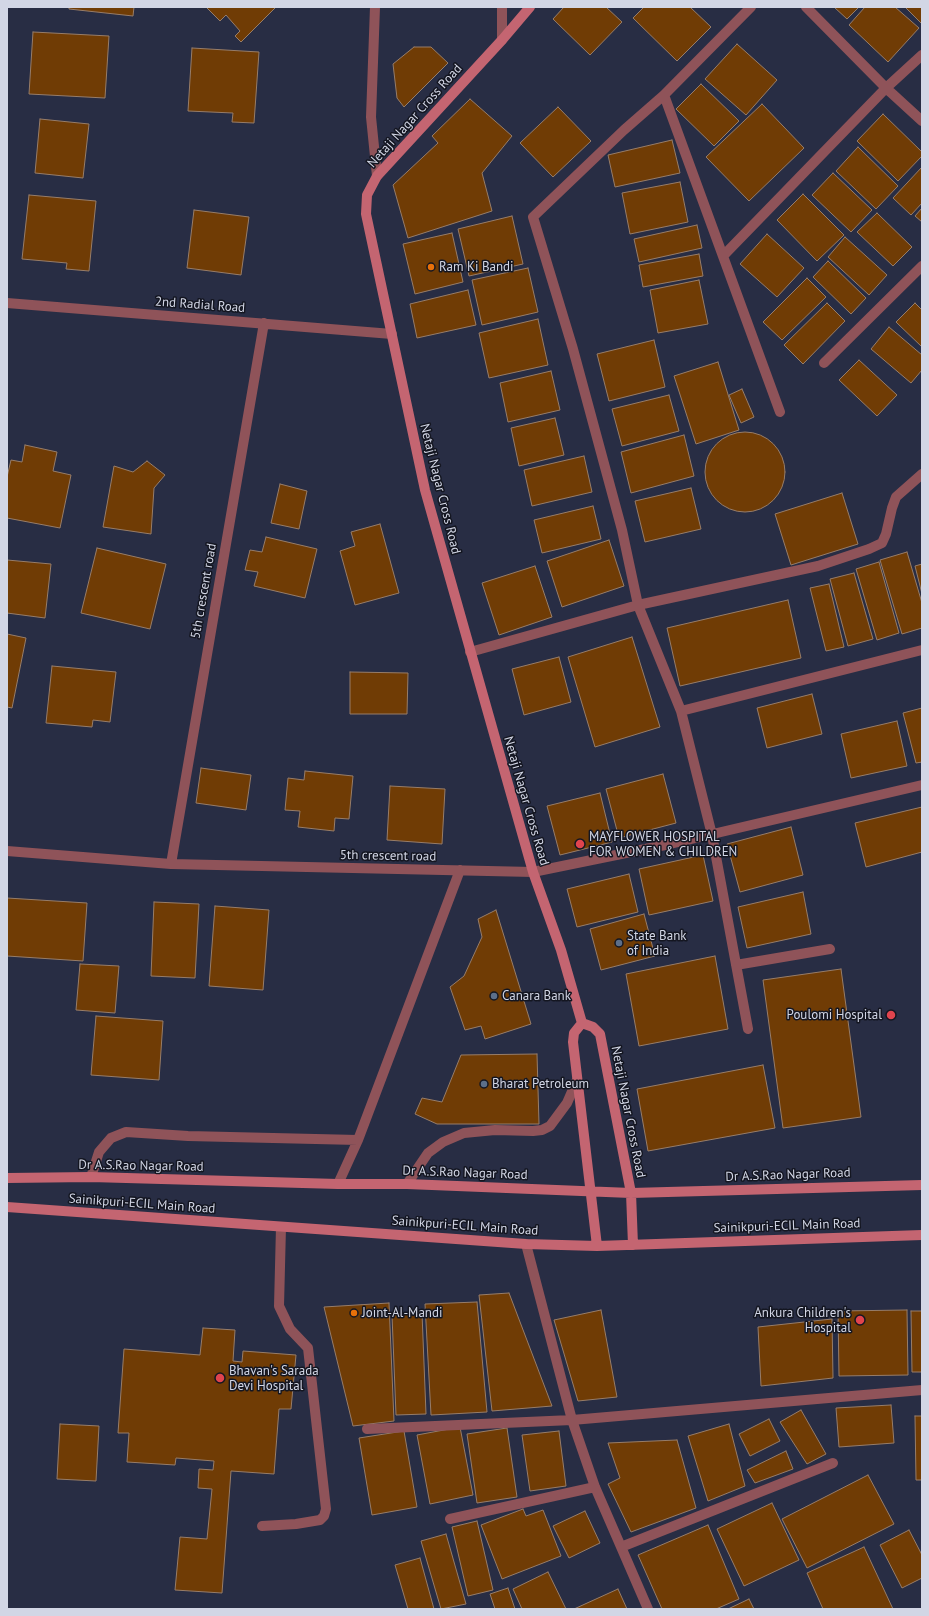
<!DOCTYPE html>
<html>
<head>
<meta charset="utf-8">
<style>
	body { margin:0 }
	#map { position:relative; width:929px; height:1616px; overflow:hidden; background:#282d44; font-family:"PT Sans",sans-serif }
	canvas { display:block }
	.frame { position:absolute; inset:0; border:8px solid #d2d6e5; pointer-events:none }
</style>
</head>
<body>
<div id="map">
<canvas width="929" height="1616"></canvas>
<div class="frame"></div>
</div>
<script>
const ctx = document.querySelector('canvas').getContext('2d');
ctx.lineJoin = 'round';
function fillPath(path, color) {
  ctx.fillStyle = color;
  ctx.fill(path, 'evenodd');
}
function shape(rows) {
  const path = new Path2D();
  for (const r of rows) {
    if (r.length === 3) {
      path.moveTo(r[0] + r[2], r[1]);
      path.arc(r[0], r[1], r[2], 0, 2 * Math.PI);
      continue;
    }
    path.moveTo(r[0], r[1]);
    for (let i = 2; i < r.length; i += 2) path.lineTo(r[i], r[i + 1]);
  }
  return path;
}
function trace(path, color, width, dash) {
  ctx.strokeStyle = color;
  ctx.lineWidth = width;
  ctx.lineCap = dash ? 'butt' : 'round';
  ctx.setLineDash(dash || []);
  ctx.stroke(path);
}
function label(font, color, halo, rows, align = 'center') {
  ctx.font = font + ' "PT Sans",sans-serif';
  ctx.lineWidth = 3;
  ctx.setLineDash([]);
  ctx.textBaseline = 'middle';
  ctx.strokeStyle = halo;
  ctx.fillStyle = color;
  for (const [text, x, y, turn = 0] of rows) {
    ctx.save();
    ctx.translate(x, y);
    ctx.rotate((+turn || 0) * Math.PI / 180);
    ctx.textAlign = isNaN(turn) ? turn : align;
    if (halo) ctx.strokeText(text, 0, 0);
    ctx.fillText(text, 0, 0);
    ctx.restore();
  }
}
const building = shape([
	[69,7,134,7,133,16,69,9,69,7],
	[206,7,276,7,241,42,235,36,240,31,226,15,220,21,206,7],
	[564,7,606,7,622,22,590,55,553,19,564,7],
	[644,7,690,7,711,27,677,61,633,18,644,7],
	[834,7,859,7,847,19,834,7],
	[865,7,895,7,919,28,888,62,849,25,865,7],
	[905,7,922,7,922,24,905,7],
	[33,32,109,36,105,98,29,94,33,32],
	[737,44,777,80,746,115,705,79,737,44],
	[414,47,431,47,448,63,404,107,397,98,393,64,414,47],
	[192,48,259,52,254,123,232,122,233,113,188,111,192,48],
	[701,84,739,121,714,146,676,109,701,84],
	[470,99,512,136,482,173,492,211,408,238,393,185,438,143,432,136,470,99],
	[762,104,804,148,749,201,706,157,762,104],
	[558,107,591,141,553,177,520,143,558,107],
	[883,114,922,152,922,156,898,181,857,141,883,114],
	[40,119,89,124,83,178,35,173,40,119],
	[672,140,680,173,615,187,608,155,672,140],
	[858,147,898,186,876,209,836,171,858,147],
	[922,167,922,203,911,215,893,198,922,167],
	[833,173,872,210,851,232,812,195,833,173],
	[680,182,688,222,630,234,622,193,680,182],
	[803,194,844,235,817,261,777,220,803,194],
	[29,195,96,201,89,271,66,269,67,263,22,259,29,195],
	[922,208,922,222,915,216,922,208],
	[194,210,249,217,241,275,187,268,194,210],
	[877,213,912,247,893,266,857,232,877,213],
	[512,216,523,264,469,276,458,229,512,216],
	[697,225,702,248,639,262,634,239,697,225],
	[452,233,463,282,415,294,403,244,452,233],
	[767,234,804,268,777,297,740,264,767,234],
	[845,237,887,275,869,295,828,257,845,237],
	[699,254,703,276,643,287,639,265,699,254],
	[828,261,866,298,851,314,813,277,828,261],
	[528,268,538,312,482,325,472,280,528,268],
	[807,278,826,297,782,340,763,322,807,278],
	[699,280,708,324,658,333,650,290,699,280],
	[468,290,476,325,417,338,410,304,468,290],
	[827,303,845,321,803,364,784,345,827,303],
	[915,303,922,310,922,347,896,322,915,303],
	[538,319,548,365,489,378,479,333,538,319],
	[889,327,922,355,922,370,911,383,871,349,889,327],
	[654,340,665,387,609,401,597,354,654,340],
	[859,360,897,395,877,416,839,380,859,360],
	[718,362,739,430,696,444,674,376,718,362],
	[551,371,560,410,508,422,500,383,551,371],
	[742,389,754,417,741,423,729,395,742,389],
	[669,395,679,431,622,446,612,409,669,395],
	[555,418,564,455,519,466,511,428,555,418],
	[745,472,40],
	[684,435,694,476,631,493,621,452,684,435],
	[25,445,57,452,53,471,71,475,60,528,7,518,7,477,11,460,22,462,25,445],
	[584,456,592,492,532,506,524,470,584,456],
	[147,461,165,475,154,488,151,534,103,527,114,466,133,472,147,461],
	[280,484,307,491,299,529,271,523,280,484],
	[691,488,701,529,645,542,635,501,691,488],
	[842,493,858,544,791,565,775,514,842,493],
	[593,506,601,539,542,553,534,520,593,506],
	[380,524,399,593,355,605,340,551,355,546,351,532,380,524],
	[266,537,317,549,305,598,254,586,258,572,245,570,250,550,262,552,266,537],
	[609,540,624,586,562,607,547,561,609,540],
	[97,548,166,564,150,629,81,613,97,548],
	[907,552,922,603,922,628,902,634,880,560,907,552],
	[7,560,51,564,45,618,7,613,7,560],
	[879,562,899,633,877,640,856,569,879,562],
	[922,564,922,594,915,566,922,564],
	[535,566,552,617,499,635,482,583,535,566],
	[854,573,873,639,848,646,830,579,854,573],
	[829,584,844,647,826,651,810,588,829,584],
	[788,600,801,658,680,686,667,628,788,600],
	[7,634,26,638,12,708,7,707,7,634],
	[632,637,660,727,595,747,568,657,632,637],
	[559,657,571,702,524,715,512,669,559,657],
	[52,666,116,672,110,722,93,720,92,727,46,723,52,666],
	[350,672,408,673,407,714,350,714,350,672],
	[812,694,822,734,767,748,757,708,812,694],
	[922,708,922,762,916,763,903,713,922,708],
	[897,721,907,766,851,778,841,734,897,721],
	[201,768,251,775,246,810,196,803,201,768],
	[305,771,353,776,349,819,335,818,334,831,298,827,300,811,285,810,288,778,304,780,305,771],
	[663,774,676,823,619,838,606,789,663,774],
	[390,786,445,789,442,844,387,840,390,786],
	[600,793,612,842,560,855,547,806,600,793],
	[922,807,922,852,866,867,855,823,922,807],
	[791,827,803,875,740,892,727,844,791,827],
	[703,855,713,901,649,915,639,869,703,855],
	[629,874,638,912,577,927,567,889,629,874],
	[803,892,811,934,747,948,738,907,803,892],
	[7,898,87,903,83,961,7,956,7,898],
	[154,902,199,904,195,978,151,976,154,902],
	[215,906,269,910,263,990,209,986,215,906],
	[496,910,531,1024,485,1039,481,1026,465,1030,450,987,464,976,482,937,478,919,496,910],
	[644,914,655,956,601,970,590,929,644,914],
	[715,956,728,1029,639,1046,626,974,715,956],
	[80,964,119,966,115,1013,76,1010,80,964],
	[841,969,861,1117,783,1128,763,980,841,969],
	[96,1016,163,1021,159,1080,91,1075,96,1016],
	[537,1054,539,1124,437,1124,415,1114,422,1098,442,1102,461,1055,537,1054],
	[763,1065,775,1128,648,1151,637,1089,763,1065],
	[509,1293,552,1406,492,1411,479,1295,509,1293],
	[477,1302,487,1412,431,1415,425,1304,477,1302],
	[389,1303,394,1421,353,1426,324,1307,389,1303],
	[601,1310,617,1397,578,1401,554,1320,601,1310],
	[907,1310,908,1375,839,1376,838,1311,907,1310],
	[911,1311,922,1311,922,1372,912,1372,911,1311],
	[422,1313,426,1414,396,1415,392,1315,422,1313],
	[832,1319,833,1378,761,1386,758,1327,832,1319],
	[203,1328,235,1330,233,1361,242,1362,243,1351,296,1355,291,1409,279,1409,274,1474,231,1471,222,1593,175,1590,180,1537,207,1539,212,1489,198,1488,199,1469,213,1470,214,1461,176,1458,175,1465,127,1462,129,1433,118,1433,124,1349,200,1355,203,1328],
	[891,1405,894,1443,839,1447,836,1408,891,1405],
	[801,1410,826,1454,807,1464,780,1422,801,1410],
	[915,1416,922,1416,922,1480,916,1480,915,1416],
	[769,1419,780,1441,750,1456,739,1434,769,1419],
	[60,1424,99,1426,96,1481,57,1479,60,1424],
	[729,1424,745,1486,708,1501,688,1436,729,1424],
	[460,1427,473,1495,430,1504,417,1435,460,1427],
	[507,1428,517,1497,477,1503,467,1434,507,1428],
	[404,1431,417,1507,372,1515,359,1438,404,1431],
	[559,1431,566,1486,530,1491,522,1435,559,1431],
	[677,1440,696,1508,631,1532,608,1484,620,1478,608,1443,677,1440],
	[786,1451,793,1469,755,1483,747,1470,786,1451],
	[868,1475,894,1524,807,1568,782,1519,868,1475],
	[772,1503,799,1560,744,1586,717,1529,772,1503],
	[523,1509,526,1516,543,1510,561,1556,502,1579,481,1525,523,1509],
	[585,1511,600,1543,569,1558,553,1526,585,1511],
	[477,1521,493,1590,468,1596,452,1527,477,1521],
	[708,1525,739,1599,716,1609,662,1609,638,1555,708,1525],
	[909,1530,922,1555,922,1578,902,1588,880,1545,909,1530],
	[446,1534,466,1604,441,1609,421,1541,446,1534],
	[864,1547,893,1609,823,1609,807,1573,864,1547],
	[420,1558,434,1609,408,1609,395,1565,420,1558],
	[548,1572,566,1609,522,1609,513,1589,548,1572],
	[508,1588,515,1609,495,1609,490,1594,508,1588],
	[618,1589,627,1609,574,1609,618,1589],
	[749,1599,754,1609,728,1609,749,1599]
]);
fillPath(building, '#703c05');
trace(building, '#977d69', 1);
trace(shape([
	[407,1184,428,1153,443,1142,464,1133,495,1130,533,1131,542,1130,550,1126,567,1103,577,1080],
	[262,1526,296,1524,320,1520,324,1516,326,1509,308,1348,290,1329,279,1306,281,1227]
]), '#8f5359', 10);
trace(shape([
	[375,7,371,117,377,176],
	[502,7,502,40],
	[806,7,886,88,922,121],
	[664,95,780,412],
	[724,255,886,88,922,55],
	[7,303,392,334],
	[824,363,922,266],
	[470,652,638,605,818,566,869,549,882,543,886,534,892,508,896,497,922,474],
	[681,711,922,650],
	[7,851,171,864,533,872,670,844,922,785],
	[171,864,264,323],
	[736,965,830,949],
	[748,1029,712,835,681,711,638,605,622,530,573,349,533,217,624,130,664,95,751,7],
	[91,1177,99,1152,111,1138,126,1132,188,1136,358,1140],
	[338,1184,358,1140,460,870],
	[526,1244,572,1420,595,1487,648,1609],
	[367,1429,572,1420,922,1390],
	[450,1519,595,1487],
	[621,1547,833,1463]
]), '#8f5359', 10);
trace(shape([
	[530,7,502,40,377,176,367,195,366,214,425,490,533,872,561,950,582,1023],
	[582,1023,593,1027,600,1034,631,1193,633,1245],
	[582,1023,574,1033,573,1042,597,1246],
	[7,1178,91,1177,338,1184,407,1184,631,1193,922,1185],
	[7,1207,526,1244,597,1246,922,1235]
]), '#c46571', 10);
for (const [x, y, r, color] of [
	[431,267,4,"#e8710a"],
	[580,844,5,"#e0444e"],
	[619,943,4,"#5c6f8a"],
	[494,996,4,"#5c6f8a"],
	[891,1015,5,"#e0444e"],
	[484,1084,4,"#5c6f8a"],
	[354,1313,4,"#e8710a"],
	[860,1320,5,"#e0444e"],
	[220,1378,5,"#e0444e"]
]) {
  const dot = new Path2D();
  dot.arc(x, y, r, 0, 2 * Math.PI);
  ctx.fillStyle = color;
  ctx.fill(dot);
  trace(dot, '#141621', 1.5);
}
label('13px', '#d2d6e5', '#141621', [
	["Netaji Nagar Cross Road",415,116,-48],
	["2nd Radial Road",200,305,4],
	["Netaji Nagar Cross Road",440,489,76],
	["5th crescent road",204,591,-80],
	["Netaji Nagar Cross Road",526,801,74],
	["5th crescent road",388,856,1],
	["Netaji Nagar Cross Road",628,1112,79],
	["Dr A.S.Rao Nagar Road",141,1166,1],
	["Dr A.S.Rao Nagar Road",465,1173,2],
	["Dr A.S.Rao Nagar Road",788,1175,-2],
	["Sainikpuri-ECIL Main Road",142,1204,4],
	["Sainikpuri-ECIL Main Road",465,1226,4],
	["Sainikpuri-ECIL Main Road",787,1226,-2]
]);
label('13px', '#d2d6e5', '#141621', [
	["Ram Ki Bandi",439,267],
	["MAYFLOWER HOSPITAL",589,837],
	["FOR WOMEN & CHILDREN",589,852],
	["State Bank",627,936],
	["of India",627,951],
	["Canara Bank",502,996],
	["Poulomi Hospital",882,1015,"right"],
	["Bharat Petroleum",492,1084],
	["Joint-Al-Mandi",362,1313],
	["Ankura Children's",851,1313,"right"],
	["Hospital",851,1328,"right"],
	["Bhavan's Sarada",229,1371],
	["Devi Hospital",229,1386]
], 'left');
</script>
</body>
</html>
